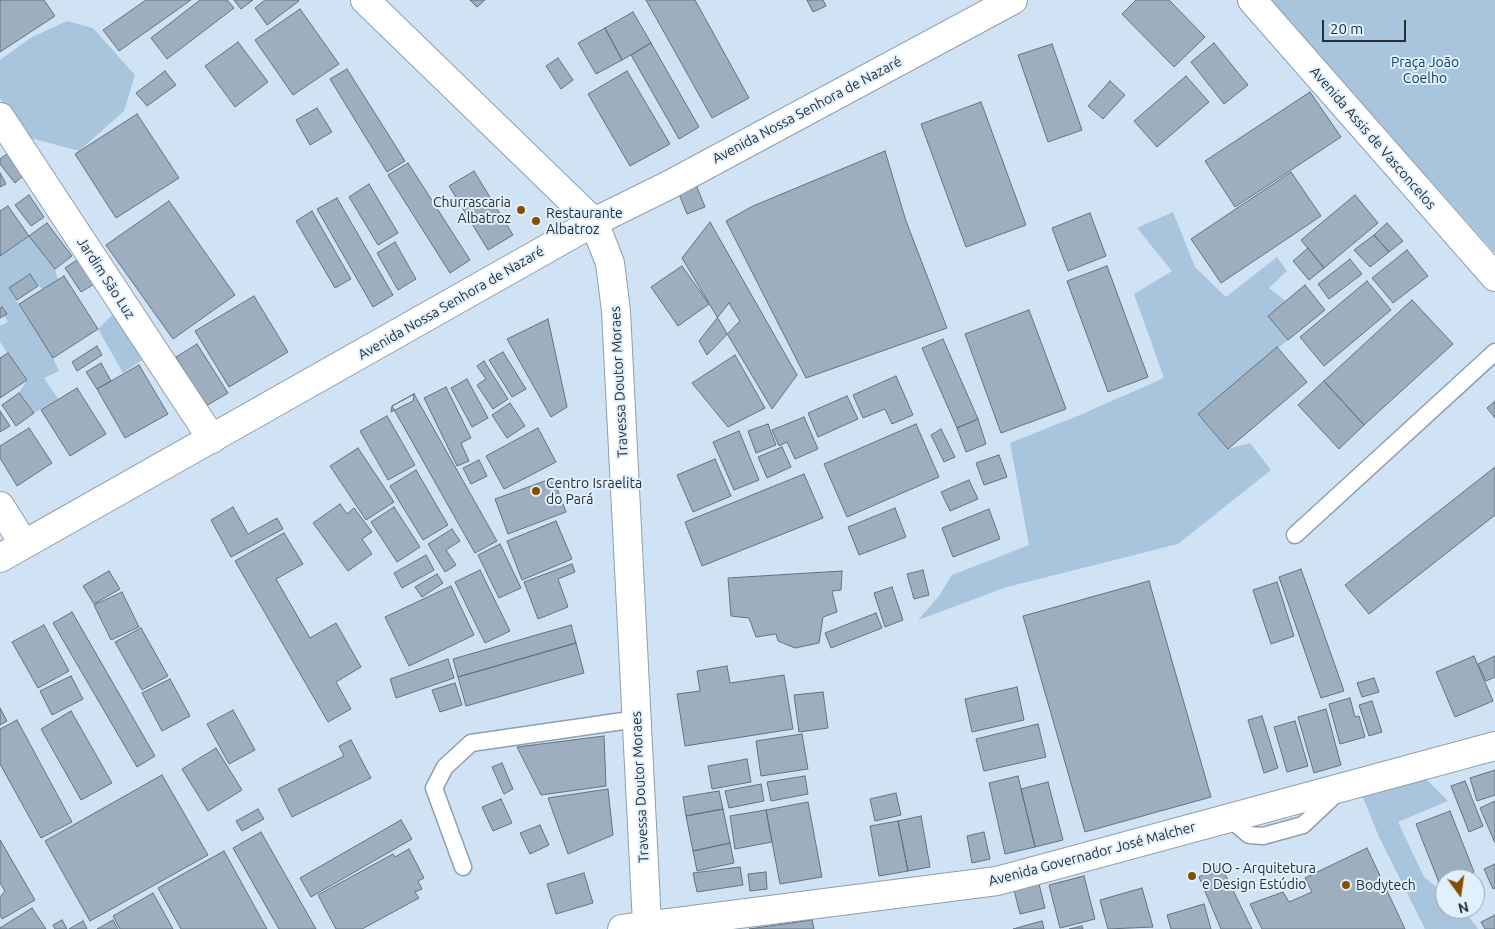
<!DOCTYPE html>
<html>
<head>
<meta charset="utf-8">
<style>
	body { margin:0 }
	#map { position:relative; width:1495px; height:929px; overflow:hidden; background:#d0e3f4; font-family:Ubuntu,sans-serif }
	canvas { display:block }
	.north { position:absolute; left:1435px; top:869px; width:50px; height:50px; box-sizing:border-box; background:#e1f0fd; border:1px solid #97a3ad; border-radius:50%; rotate:166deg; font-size:14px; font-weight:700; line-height:20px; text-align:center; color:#282f35 }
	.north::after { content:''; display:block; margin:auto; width:18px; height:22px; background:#864f00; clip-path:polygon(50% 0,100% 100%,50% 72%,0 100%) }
	.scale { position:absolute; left:1322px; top:20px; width:84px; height:22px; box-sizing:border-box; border:2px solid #282f35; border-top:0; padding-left:6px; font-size:15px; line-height:18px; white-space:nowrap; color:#282f35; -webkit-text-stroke:4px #e1f0fd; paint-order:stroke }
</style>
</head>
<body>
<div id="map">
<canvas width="1495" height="929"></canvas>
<div class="north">N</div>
<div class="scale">20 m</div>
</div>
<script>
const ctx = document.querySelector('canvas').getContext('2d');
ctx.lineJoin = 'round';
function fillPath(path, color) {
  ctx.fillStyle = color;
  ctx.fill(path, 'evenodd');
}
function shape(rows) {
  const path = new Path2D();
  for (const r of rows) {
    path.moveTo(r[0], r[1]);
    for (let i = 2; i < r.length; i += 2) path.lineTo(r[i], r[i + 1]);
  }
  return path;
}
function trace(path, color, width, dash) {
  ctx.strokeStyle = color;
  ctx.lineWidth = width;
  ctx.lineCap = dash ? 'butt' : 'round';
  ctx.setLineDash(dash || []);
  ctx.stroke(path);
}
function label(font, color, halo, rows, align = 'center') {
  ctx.font = font + ' Ubuntu,sans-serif';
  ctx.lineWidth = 4;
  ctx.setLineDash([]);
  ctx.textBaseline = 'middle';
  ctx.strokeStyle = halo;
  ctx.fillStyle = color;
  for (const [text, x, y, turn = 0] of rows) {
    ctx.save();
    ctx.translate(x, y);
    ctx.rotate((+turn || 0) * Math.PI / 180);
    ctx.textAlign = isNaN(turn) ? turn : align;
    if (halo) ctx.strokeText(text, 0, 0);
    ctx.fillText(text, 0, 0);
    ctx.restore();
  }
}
fillPath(shape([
	[1267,0,1495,0,1495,253],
	[67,21,93,28,135,75,124,111,79,151,31,138,12,118,0,98,0,60,32,37],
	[1173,212,1195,267,1226,297,1277,257,1287,271,1269,288,1286,301,1268,316,1288,340,1198,414,1228,449,1250,443,1271,470,1178,544,1007,587,918,620,939,596,952,575,1029,545,1010,443,1080,415,1164,378,1134,294,1172,271,1137,228],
	[29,236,55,269,58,280,43,290,29,274,9,289,53,358,59,371,44,378,59,400,34,413,19,393,27,380,0,342,0,326,8,322,0,309,0,256],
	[117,310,148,356,123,373,98,329],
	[1423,776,1448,801,1398,822,1424,877,1445,894,1445,909,1463,909,1478,929,1425,929,1379,837,1360,790]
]), '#a9c4dd');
const building = shape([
	[0,0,44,0,55,16,0,52,0,0],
	[146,0,191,0,119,51,103,30,146,0],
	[200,0,227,0,234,8,167,59,151,38,200,0],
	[234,0,253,0,241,9,234,0],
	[265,0,298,0,299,1,267,25,255,8,265,0],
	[470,0,485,0,477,7,470,0],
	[646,0,695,0,749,98,712,118,646,0],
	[807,0,823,0,826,6,813,12,807,0],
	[1136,0,1169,0,1205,37,1174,67,1122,14,1136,0],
	[300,9,339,64,293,95,255,40,300,9],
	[633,12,651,43,622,60,605,28,633,12],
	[605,28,622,60,596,74,578,43,605,28],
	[238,42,268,82,235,107,205,66,238,42],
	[651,43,699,127,679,139,631,55,651,43],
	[1214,43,1248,85,1224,104,1191,62,1214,43],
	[1052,44,1082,130,1048,142,1018,55,1052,44],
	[558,58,573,80,561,89,546,66,558,58],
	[347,69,405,161,387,172,330,79,347,69],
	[165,71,176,85,147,106,136,93,165,71],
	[627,71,670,144,630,166,588,94,627,71],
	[1186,76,1209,102,1157,147,1134,121,1186,76],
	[1110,81,1125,95,1103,119,1088,106,1110,81],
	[1310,92,1341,137,1235,207,1205,161,1310,92],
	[981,102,1026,225,966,247,921,124,981,102],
	[317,108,332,132,310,145,296,120,317,108],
	[137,114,179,178,116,218,75,154,137,114],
	[885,151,906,221,947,328,806,378,726,221,753,206,885,151],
	[8,153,25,174,15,183,0,164,0,159,8,153],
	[408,163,470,260,450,273,388,175,408,163],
	[474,171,513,235,488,250,449,186,474,171],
	[1291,172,1321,216,1221,283,1191,239,1291,172],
	[0,173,6,184,0,187,0,173],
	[695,182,705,207,687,214,677,189,695,182],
	[369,184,398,233,378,245,349,197,369,184],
	[29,195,44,217,31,226,15,205,29,195],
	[1355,195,1378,223,1324,268,1301,240,1355,195],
	[337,198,393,295,373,307,317,209,337,198],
	[169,201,235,295,173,339,106,245,169,201],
	[8,206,29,236,0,256,0,211,8,206],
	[312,211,351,279,335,288,296,221,312,211],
	[1090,213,1106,256,1068,271,1052,228,1090,213],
	[710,222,797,375,772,409,682,258,710,222],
	[47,223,72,256,55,269,29,236,47,223],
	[1387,223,1403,241,1389,252,1374,235,1387,223],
	[1374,235,1389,252,1370,267,1354,250,1374,235],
	[395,242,416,279,398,290,377,253,395,242],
	[1308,248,1324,268,1309,280,1293,261,1308,248],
	[1407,250,1428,276,1393,303,1372,278,1407,250],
	[1350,259,1362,274,1329,299,1318,284,1350,259],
	[77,260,94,284,81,292,65,268,77,260],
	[682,266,709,304,678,326,651,287,682,266],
	[1107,266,1148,377,1108,392,1067,281,1107,266],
	[30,274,38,286,17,300,9,288,30,274],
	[64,276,98,329,53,358,19,304,64,276],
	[1367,281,1391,310,1324,366,1300,337,1367,281],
	[1305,285,1325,310,1288,340,1268,316,1305,285],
	[254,296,288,352,229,387,195,331,254,296],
	[1412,300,1453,344,1364,425,1324,381,1412,300],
	[729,303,740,321,707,355,699,341,729,303],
	[2,307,7,314,0,318,0,309,2,307],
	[1029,310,1066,409,1001,433,965,334,1029,310],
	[548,319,567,407,551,417,507,339,548,319],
	[943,339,978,419,957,428,922,348,943,339],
	[197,344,228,393,206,406,176,357,197,344],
	[97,346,102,355,77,371,72,362,97,346],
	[1277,347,1307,382,1228,449,1198,414,1277,347],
	[503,352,526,389,512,397,489,360,503,352],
	[8,353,27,380,0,398,0,358,8,353],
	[735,355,765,408,728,427,692,383,735,355],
	[484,361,508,399,493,409,477,385,486,379,477,366,484,361],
	[101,363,111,381,97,389,86,372,101,363],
	[139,365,168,414,125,438,97,389,139,365],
	[896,376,913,415,892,424,885,409,863,418,853,395,896,376],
	[467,379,488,418,472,427,451,388,467,379],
	[1324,381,1364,425,1339,449,1298,405,1324,381],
	[446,387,471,438,461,443,469,461,457,466,424,398,446,387],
	[77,388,106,434,70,456,41,410,77,388],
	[19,393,34,413,16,426,2,405,19,393],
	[414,394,413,401,391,412,392,406,414,394],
	[414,394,497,541,475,553,392,406,414,394],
	[847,396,858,419,818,437,808,413,847,396],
	[1495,401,1495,418,1487,408,1495,401],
	[510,403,525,426,507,438,492,415,510,403],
	[0,411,10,426,0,432,0,411],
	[387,416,415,465,388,480,360,431,387,416],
	[804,417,818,449,795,459,787,442,779,446,772,430,804,417],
	[978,419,986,444,966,452,957,428,978,419],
	[768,424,776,445,756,453,748,431,768,424],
	[916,424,939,477,847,517,824,464,916,424],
	[29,428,52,463,17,486,0,458,0,446,29,428],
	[538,428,556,462,504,489,486,456,538,428],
	[941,429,955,457,944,462,931,435,941,429],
	[739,431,759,480,734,490,713,442,739,431],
	[782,447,791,467,767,478,758,457,782,447],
	[358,448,394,502,366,520,330,466,358,448],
	[999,455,1007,477,984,485,976,463,999,455],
	[715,459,731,496,693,512,677,475,715,459],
	[479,460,487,476,471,484,463,468,479,460],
	[1495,467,1495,515,1369,614,1345,585,1495,467],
	[416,470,448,525,423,540,390,486,416,470],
	[804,474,823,518,702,566,685,522,804,474],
	[553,478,566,512,508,534,495,499,553,478],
	[969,480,978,499,950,511,941,492,969,480],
	[340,504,347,514,354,508,372,532,362,539,372,554,348,571,313,523,340,504],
	[233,507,248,534,277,518,283,529,231,557,211,520,233,507],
	[394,507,420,547,397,562,371,522,394,507],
	[895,508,906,537,859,555,848,527,895,508],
	[989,509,1000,539,953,557,942,528,989,509],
	[556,521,572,559,522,580,507,541,556,521],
	[452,529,460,541,446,550,456,565,445,572,428,544,452,529],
	[284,533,303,564,276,579,310,638,336,623,361,667,336,682,351,709,328,722,235,561,284,533],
	[500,544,521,588,499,598,478,555,500,544],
	[426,555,434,570,402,588,394,573,426,555],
	[572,564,575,572,558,579,568,607,538,619,524,582,572,564],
	[1301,569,1344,691,1321,698,1279,577,1301,569],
	[480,570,510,631,485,643,455,582,480,570],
	[923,570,929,595,914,599,907,574,923,570],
	[109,571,120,589,94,604,83,586,109,571],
	[842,571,841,590,832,591,837,612,823,617,819,643,795,648,778,641,776,634,756,637,749,618,731,616,728,578,842,571],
	[437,574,443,583,422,597,415,587,437,574],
	[1149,581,1211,797,1085,832,1023,616,1149,581],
	[1277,582,1294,636,1271,644,1253,590,1277,582],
	[451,586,474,635,409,666,385,617,451,586],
	[892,587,903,620,885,627,874,593,892,587],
	[122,592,139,627,111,640,94,605,122,592],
	[72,612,155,756,137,767,53,623,72,612],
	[876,613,882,628,831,648,825,633,876,613],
	[44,625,69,671,38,688,12,642,44,625],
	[571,625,576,643,458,677,453,659,571,625],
	[141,628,168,676,142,690,115,642,141,628],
	[576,643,584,673,466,706,458,677,576,643],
	[1474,656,1493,701,1455,717,1436,672,1474,656],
	[1495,656,1495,677,1486,681,1478,664,1495,656],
	[448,659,454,678,396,698,390,679,448,659],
	[727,666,730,683,784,675,793,729,685,746,677,694,700,691,697,671,727,666],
	[71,676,83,699,52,715,40,691,71,676],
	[1374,678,1379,692,1362,697,1357,683,1374,678],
	[170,679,190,716,162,731,142,693,170,679],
	[455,683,462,705,440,712,432,690,455,683],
	[1017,687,1024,720,972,732,965,699,1017,687],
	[823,692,828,728,799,732,794,695,823,692],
	[1350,698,1355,717,1359,716,1365,737,1340,744,1329,704,1350,698],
	[1372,701,1382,732,1369,736,1359,705,1372,701],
	[0,708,7,721,0,725,0,708],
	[1326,709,1341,765,1314,773,1298,717,1326,709],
	[233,710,255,750,229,764,207,724,233,710],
	[71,711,112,783,81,800,41,729,71,711],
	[1262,716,1278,768,1264,773,1248,720,1262,716],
	[17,720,72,822,41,838,0,764,0,729,17,720],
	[1295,721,1308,766,1287,772,1274,727,1295,721],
	[1038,724,1046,757,984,771,976,739,1038,724],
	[802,734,808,769,761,776,756,741,802,734],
	[604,736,606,786,541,795,517,747,604,736],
	[351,740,371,778,292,817,278,789,344,756,339,746,351,740],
	[216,748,242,790,208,811,182,769,216,748],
	[747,759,751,782,712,789,708,766,747,759],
	[502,763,513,789,504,794,492,767,502,763],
	[1495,770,1495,795,1477,801,1470,778,1495,770],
	[162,775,208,855,90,921,45,841,162,775],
	[805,776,808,794,771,801,767,782,805,776],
	[1018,776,1035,847,1005,854,989,783,1018,776],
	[1465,781,1483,826,1469,832,1451,786,1465,781],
	[1048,782,1063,840,1035,847,1021,789,1048,782],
	[761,784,764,801,729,808,725,791,761,784],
	[608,789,613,835,568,854,548,798,608,789],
	[719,791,723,809,686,816,683,797,719,791],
	[896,793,901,815,875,821,870,799,896,793],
	[501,799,512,823,493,831,482,807,501,799],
	[1495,801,1495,843,1480,808,1495,801],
	[808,802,822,877,780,884,766,810,808,802],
	[258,809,264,819,242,831,236,821,258,809],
	[723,809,730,843,693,851,686,816,723,809],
	[766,810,772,842,735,849,730,816,766,810],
	[1450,811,1474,872,1456,879,1445,879,1445,883,1440,885,1416,824,1450,811],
	[921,816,930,867,908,871,898,821,921,816],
	[401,820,412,839,311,897,300,878,401,820],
	[898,821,908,871,879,876,870,826,898,821],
	[540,825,549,845,530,854,520,833,540,825],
	[261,832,316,929,279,929,233,848,261,832],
	[984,832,990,859,972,863,967,836,984,832],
	[0,840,35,900,2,919,0,915,0,897,5,891,0,883,0,840],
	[730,843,734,863,697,871,693,851,730,843],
	[1367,848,1405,929,1262,929,1250,904,1283,892,1289,902,1312,892,1305,878,1367,848],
	[409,849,424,878,418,881,422,889,415,892,419,898,362,929,336,929,318,895,393,854,395,857,409,849],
	[224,851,267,929,181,929,158,888,224,851],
	[1220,864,1252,929,1221,929,1199,877,1220,864],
	[1495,864,1495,888,1493,889,1484,869,1495,864],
	[740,867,743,885,697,892,693,873,740,867],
	[766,872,767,889,750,891,748,874,766,872],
	[584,873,593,903,556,914,547,884,584,873],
	[1084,876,1095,919,1060,928,1049,885,1084,876],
	[1039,884,1045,908,1020,914,1014,890,1039,884],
	[1142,888,1153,927,1108,929,1100,900,1142,888],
	[153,893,173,929,120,929,113,916,153,893],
	[1204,904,1211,929,1171,929,1167,915,1204,904],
	[32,908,46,929,0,929,0,928,32,908],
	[1495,915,1495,929,1485,929,1481,922,1495,915],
	[62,920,67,929,55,929,53,925,62,920],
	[113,920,118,929,97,929,113,920],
	[812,920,814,929,749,929,812,920],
	[83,921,87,929,69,929,83,921],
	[1042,921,1044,929,1013,929,1042,921],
	[1082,926,1083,929,1069,929,1082,926]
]);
fillPath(building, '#9dafbf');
trace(building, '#627281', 1);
const service = shape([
	[1295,535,1495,352],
	[1229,818,1249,835,1263,836,1303,825,1338,792],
	[463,867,434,788,445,767,471,743,637,719]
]);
const minor = shape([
	[365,0,594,222,610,263,616,311,647,924],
	[0,117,212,439],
	[0,506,24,544]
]);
const primary = shape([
	[1252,0,1495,277],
	[0,558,594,222,669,185,1013,0],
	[622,929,997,881,1495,746]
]);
trace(service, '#8e9faf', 19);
trace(minor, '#8e9faf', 30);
trace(primary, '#8e9faf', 30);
trace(service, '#fff', 16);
trace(minor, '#fff', 28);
trace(primary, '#fff', 28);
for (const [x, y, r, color] of [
	[521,210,5,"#864f00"],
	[536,221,5,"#864f00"],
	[536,491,5,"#864f00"],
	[1192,876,5,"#864f00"],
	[1346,885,5,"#864f00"]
]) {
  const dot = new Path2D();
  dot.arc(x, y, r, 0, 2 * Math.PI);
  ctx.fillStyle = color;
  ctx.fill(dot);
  trace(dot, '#e1f0fd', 2);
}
label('14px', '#113f62', '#e1f0fd', [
	["Praça João",1425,62],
	["Coelho",1425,78]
]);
label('14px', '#282f35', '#e1f0fd', [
	["Avenida Nossa Senhora de Nazaré",807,110,-28],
	["Avenida Assis de Vasconcelos",1373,138,49],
	["Jardim São Luz",106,278,57],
	["Avenida Nossa Senhora de Nazaré",451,303,-30],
	["Travessa Doutor Moraes",619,382,-93],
	["Travessa Doutor Moraes",640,787,-93],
	["Avenida Governador José Malcher",1092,854,-15]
]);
label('14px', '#282f35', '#e1f0fd', [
	["Churrascaria",511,202,"right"],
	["Albatroz",511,218,"right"],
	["Restaurante",546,213],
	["Albatroz",546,229],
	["Centro Israelita",546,483],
	["do Pará",546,499],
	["DUO - Arquitetura",1202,868],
	["e Design Estúdio",1202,884],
	["Bodytech",1356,885]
], 'left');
</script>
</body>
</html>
